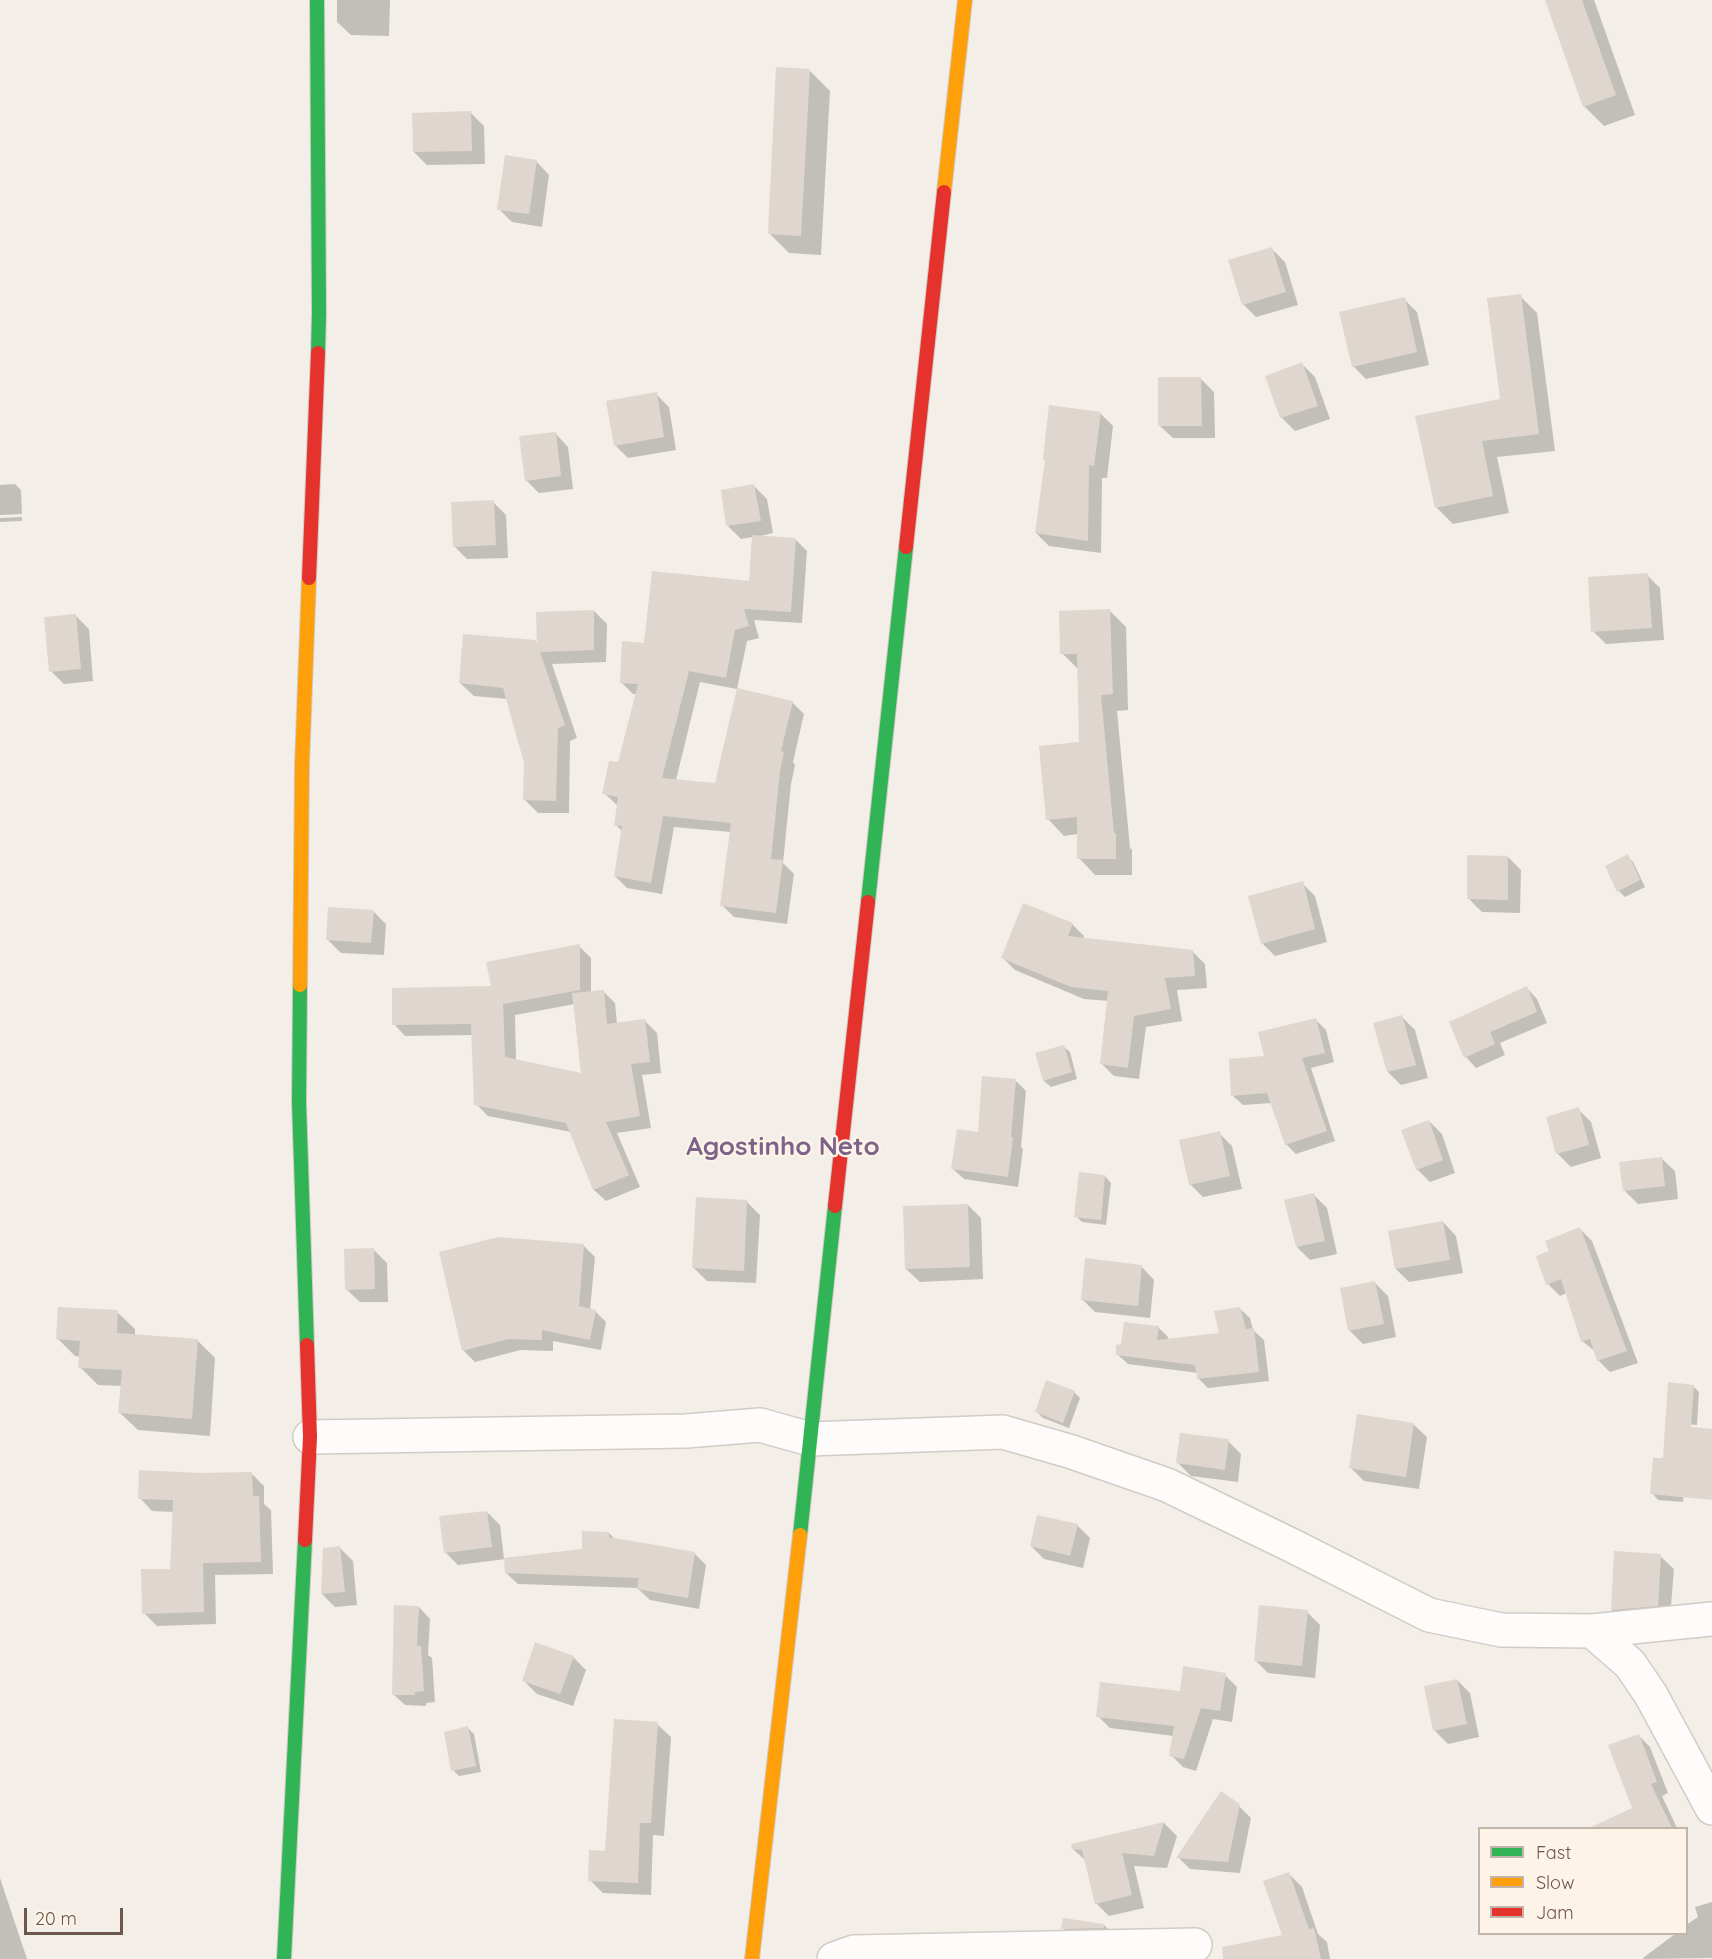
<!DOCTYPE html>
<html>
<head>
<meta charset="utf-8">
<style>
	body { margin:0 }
	#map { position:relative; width:1712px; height:1959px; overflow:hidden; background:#f3eee7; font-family:Quicksand,sans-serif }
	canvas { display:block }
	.legend { position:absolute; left:1478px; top:1827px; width:210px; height:108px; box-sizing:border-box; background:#fdf3e7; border:2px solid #c3b4a9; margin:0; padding:8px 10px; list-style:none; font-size:18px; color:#6d564b }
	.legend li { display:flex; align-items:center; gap:12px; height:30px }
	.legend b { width:30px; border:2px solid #c3b4a9 }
	.scale { position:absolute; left:24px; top:1908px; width:99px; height:27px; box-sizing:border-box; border:3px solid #6d564b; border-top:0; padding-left:8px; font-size:18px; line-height:21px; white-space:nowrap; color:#6d564b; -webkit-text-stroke:4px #fdf3e7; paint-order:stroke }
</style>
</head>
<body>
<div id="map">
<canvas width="1712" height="1959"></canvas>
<ul class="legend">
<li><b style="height:8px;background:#30b455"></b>Fast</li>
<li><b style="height:8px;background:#ff9f0a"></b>Slow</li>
<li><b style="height:8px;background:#e5322d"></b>Jam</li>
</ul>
<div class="scale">20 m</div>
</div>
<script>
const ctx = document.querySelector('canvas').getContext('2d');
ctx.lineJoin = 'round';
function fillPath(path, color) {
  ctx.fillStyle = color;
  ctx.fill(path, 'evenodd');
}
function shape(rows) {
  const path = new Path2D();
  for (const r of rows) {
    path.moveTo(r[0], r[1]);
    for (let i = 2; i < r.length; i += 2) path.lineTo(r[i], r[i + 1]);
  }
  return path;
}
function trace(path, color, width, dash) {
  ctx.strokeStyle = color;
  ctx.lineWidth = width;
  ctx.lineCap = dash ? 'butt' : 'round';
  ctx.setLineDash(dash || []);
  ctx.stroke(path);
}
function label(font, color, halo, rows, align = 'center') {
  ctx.font = font + ' Quicksand,sans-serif';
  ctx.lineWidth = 4.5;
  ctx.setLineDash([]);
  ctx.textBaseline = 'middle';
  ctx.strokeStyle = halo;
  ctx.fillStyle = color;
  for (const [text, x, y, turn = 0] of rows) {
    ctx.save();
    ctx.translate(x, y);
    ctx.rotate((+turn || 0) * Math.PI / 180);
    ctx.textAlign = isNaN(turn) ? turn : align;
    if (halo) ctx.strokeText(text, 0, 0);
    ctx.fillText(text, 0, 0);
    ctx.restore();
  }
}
fillPath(shape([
	[337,0,390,0,389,36,351,35,337,22],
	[1547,0,1594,0,1635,115,1604,126,1584,106],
	[810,71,830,91,821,255,789,253,769,233],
	[471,113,484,126,485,164,427,165,414,152],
	[536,161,549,175,542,227,512,222,499,209],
	[1272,249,1285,262,1298,305,1256,317,1243,304],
	[1520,296,1537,313,1555,451,1497,457,1509,513,1453,524,1436,507,1502,400],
	[1404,299,1417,312,1429,365,1366,379,1353,366],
	[1302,364,1315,377,1330,419,1295,431,1282,418,1267,376],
	[1201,379,1214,392,1215,438,1173,438,1159,425],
	[656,394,669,407,676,450,628,458,615,445],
	[1100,413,1113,426,1107,478,1102,478,1101,553,1049,546,1036,533],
	[555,433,568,447,573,489,539,493,526,480],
	[15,484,21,490,22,514,0,515,0,485],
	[754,486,767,499,773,533,760,536,795,539,807,551,802,623,754,620,759,638,747,641,737,689,700,682,676,780,716,784,792,702,804,714,793,762,795,765,791,784,783,863,794,874,787,924,734,917,722,905,731,832,674,827,662,894,627,888,615,876,623,832,616,825,618,806,604,793,620,764,637,694,633,694,621,682,646,644,751,583,753,537,741,539,728,526],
	[493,502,506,515,508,558,467,559,454,546],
	[22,517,22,521,0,522,0,518],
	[1647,575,1660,588,1664,640,1606,644,1593,631],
	[594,611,607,624,606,662,552,664,577,738,570,741,569,813,538,813,525,800,525,762,507,699,474,696,460,683,535,642,539,646],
	[1110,611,1126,627,1128,710,1117,711,1130,848,1132,850,1132,875,1095,875,1079,858,1078,834,1064,836,1048,819,1081,743,1079,670,1062,653],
	[76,616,89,629,93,681,64,684,51,671],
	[1627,856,1633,862,1645,887,1625,897,1619,891],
	[1508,857,1521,870,1520,913,1482,912,1469,899],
	[1302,883,1315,896,1327,942,1275,956,1262,943],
	[373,911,386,924,384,955,341,953,328,940],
	[1072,924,1084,936,1083,939,1193,952,1205,964,1207,988,1177,990,1182,1021,1146,1027,1139,1079,1114,1076,1102,1064,1109,1001,1084,999,1015,970,1003,958],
	[579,946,591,958,591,993,603,991,615,1003,617,1024,645,1021,657,1033,661,1073,642,1075,651,1128,617,1133,640,1187,606,1201,594,1190,571,1132,488,1116,476,1104,473,1035,405,1036,394,1024,493,988],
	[575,1004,583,1075,516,1061,515,1015],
	[1527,988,1537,999,1547,1023,1500,1043,1505,1055,1476,1068,1466,1057],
	[1402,1017,1415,1030,1428,1078,1401,1085,1388,1072],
	[1316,1020,1326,1030,1334,1062,1311,1068,1335,1141,1296,1154,1286,1144,1272,1103,1243,1105,1233,1096,1266,1058],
	[1063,1046,1070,1052,1077,1079,1051,1087,1044,1081,1037,1054],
	[1015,1080,1026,1091,1021,1147,1023,1149,1018,1187,964,1179,953,1169],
	[1578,1109,1591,1122,1601,1158,1571,1167,1558,1154,1547,1118],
	[1429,1121,1442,1134,1455,1173,1430,1182,1417,1169],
	[1219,1133,1232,1146,1242,1189,1203,1197,1190,1184],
	[1661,1158,1675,1171,1678,1199,1638,1204,1625,1191],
	[1105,1176,1111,1183,1106,1225,1082,1222,1076,1216],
	[1314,1195,1327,1208,1337,1254,1310,1260,1297,1247],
	[747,1202,760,1215,756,1283,707,1281,693,1267],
	[968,1205,981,1218,983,1279,920,1282,906,1269],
	[1443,1222,1456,1236,1463,1273,1409,1282,1396,1269],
	[1580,1229,1592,1241,1638,1363,1610,1372,1598,1360,1596,1352,1582,1341,1567,1293,1560,1296,1548,1284,1551,1252],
	[583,1245,595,1257,590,1310,595,1311,606,1322,601,1350,553,1341,553,1351,520,1350,475,1362,464,1351,441,1253],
	[374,1250,387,1263,388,1302,360,1302,346,1289],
	[1141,1266,1154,1280,1150,1318,1095,1312,1082,1299],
	[1375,1283,1388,1296,1396,1337,1363,1344,1350,1331,1341,1289],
	[1239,1308,1250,1318,1253,1330,1264,1340,1269,1381,1208,1388,1198,1378,1198,1373,1128,1364,1117,1354,1158,1327,1168,1337,1168,1340,1221,1335],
	[117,1312,135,1329,135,1336,198,1341,215,1358,210,1436,138,1430,120,1413,122,1386,98,1385,80,1367,80,1357,75,1356,58,1339],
	[1693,1386,1699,1392,1697,1425,1673,1423],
	[1074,1392,1080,1398,1069,1428,1043,1418,1037,1412],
	[1413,1424,1427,1437,1419,1489,1364,1481,1351,1468],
	[1228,1441,1241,1454,1238,1482,1191,1476,1178,1463],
	[1686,1468,1683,1502,1658,1500,1652,1493],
	[251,1473,264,1486,264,1504,271,1510,273,1574,215,1575,216,1624,157,1626,144,1613,171,1570,174,1512,152,1511,140,1498,199,1474],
	[487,1512,500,1525,504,1559,584,1550,609,1533,616,1540,695,1554,706,1565,699,1609,650,1600,637,1588,518,1584,506,1573,506,1559,458,1565,445,1552],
	[1077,1525,1090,1538,1083,1568,1044,1559,1031,1546],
	[340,1548,353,1561,357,1605,335,1607,322,1594,325,1549],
	[1660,1556,1674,1569,1670,1618,1625,1623,1612,1610],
	[419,1607,430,1619,428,1655,432,1658,435,1702,426,1703,426,1706,405,1705,393,1694],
	[1307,1612,1320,1625,1315,1678,1268,1673,1255,1660],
	[573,1657,586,1670,573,1706,537,1694,524,1681],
	[1225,1675,1237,1687,1232,1722,1213,1719,1196,1771,1183,1767,1171,1755,1174,1736,1110,1728,1098,1716,1181,1693],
	[1457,1680,1470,1693,1479,1737,1448,1744,1435,1731],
	[657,1724,671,1737,664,1836,653,1835,651,1895,603,1893,590,1880,606,1853],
	[468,1728,474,1734,481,1772,459,1776,453,1770],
	[1638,1735,1650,1747,1668,1793,1662,1796,1677,1828,1606,1828,1628,1817,1634,1808],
	[1239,1806,1251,1818,1240,1873,1190,1869,1178,1857],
	[1164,1823,1177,1836,1167,1868,1134,1866,1144,1908,1109,1916,1096,1903,1086,1861,1073,1849,1073,1845],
	[1289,1874,1302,1887,1318,1934,1327,1942,1330,1959,1266,1959,1284,1936],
	[0,1878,27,1959,0,1959],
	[1712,1902,1712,1958,1644,1959,1643,1958,1675,1934,1686,1934,1686,1925,1698,1917,1695,1907],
	[1104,1925,1117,1938,1076,1941,1063,1928]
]), '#0003');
fillPath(shape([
	[1545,0,1582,0,1616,95,1583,107],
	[776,67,810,69,801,236,768,234],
	[471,111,472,151,413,152,412,113],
	[505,155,537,160,529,214,497,210],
	[1272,247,1286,292,1242,305,1228,260],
	[1521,294,1539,434,1482,441,1493,496,1435,508,1415,416,1500,399,1487,298],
	[1405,297,1417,352,1352,367,1339,312],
	[1302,362,1318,406,1280,418,1265,376],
	[1158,377,1201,377,1202,426,1158,426],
	[657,392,664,437,614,446,606,401],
	[1049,405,1101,412,1094,466,1089,465,1088,541,1035,533,1045,460,1043,459],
	[556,432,561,476,525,481,519,436],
	[754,484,761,521,726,526,721,490],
	[494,500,496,545,453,547,451,502],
	[752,535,796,538,791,612,744,609,749,626,735,630,726,678,689,671,662,778,715,783,737,688,793,701,781,751,784,752,780,771,771,859,783,860,776,913,720,906,731,823,663,816,651,883,614,876,622,826,614,826,618,797,602,794,609,761,618,762,638,684,620,683,622,641,644,643,652,571,749,581],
	[1648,573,1652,628,1591,632,1588,577],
	[1110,609,1113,694,1101,695,1114,833,1116,833,1116,859,1077,859,1077,817,1046,820,1039,746,1079,742,1077,654,1060,654,1059,611],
	[594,610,594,650,540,652,565,725,558,728,556,801,523,800,524,763,503,688,459,683,463,634,536,640,537,646,536,612],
	[76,614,81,669,49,672,44,617],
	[1628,854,1640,880,1617,892,1605,866],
	[1467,855,1508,856,1508,900,1467,899],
	[1303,881,1315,929,1261,944,1248,896],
	[1023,903,1073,923,1068,936,1193,950,1195,976,1165,978,1171,1009,1134,1016,1128,1068,1100,1064,1108,991,1071,987,1001,958],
	[328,907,374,910,371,943,326,940],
	[580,944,580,990,503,1004,505,1057,581,1073,572,993,604,990,607,1024,645,1019,650,1062,631,1064,640,1116,606,1122,629,1175,593,1190,566,1123,474,1105,471,1024,392,1025,392,988,491,986,486,962],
	[1527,986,1537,1012,1490,1032,1495,1044,1464,1058,1449,1022],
	[1402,1015,1416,1065,1387,1072,1373,1023],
	[1316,1018,1325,1053,1302,1058,1327,1131,1285,1145,1267,1093,1231,1096,1229,1059,1264,1056,1258,1032],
	[1064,1045,1072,1072,1043,1081,1035,1053],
	[982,1076,1016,1079,1011,1137,1013,1137,1008,1177,951,1169,957,1129,978,1132],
	[1579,1107,1589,1145,1556,1154,1546,1117],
	[1429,1120,1443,1160,1416,1170,1401,1130],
	[1220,1131,1230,1176,1189,1185,1179,1140],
	[1662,1157,1665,1186,1623,1191,1619,1162],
	[1079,1172,1105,1175,1101,1220,1074,1217],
	[1314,1193,1325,1241,1296,1247,1284,1200],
	[696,1197,747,1200,744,1271,692,1268],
	[968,1204,970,1267,905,1269,903,1206],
	[1443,1221,1450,1260,1395,1269,1388,1231],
	[1580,1227,1627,1351,1597,1361,1590,1339,1581,1342,1561,1279,1546,1285,1536,1256,1549,1251,1545,1241],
	[498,1237,584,1244,579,1306,596,1310,590,1340,542,1330,542,1340,508,1339,462,1351,439,1252],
	[374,1248,375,1289,345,1290,344,1249],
	[1085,1258,1142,1265,1138,1306,1081,1300],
	[1375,1281,1384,1324,1348,1331,1340,1288],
	[58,1307,118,1310,117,1333,198,1339,192,1419,118,1413,122,1370,78,1368,80,1341,56,1339],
	[1240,1307,1246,1329,1254,1328,1259,1372,1197,1379,1195,1365,1116,1355,1116,1345,1121,1344,1124,1322,1159,1326,1157,1340,1219,1333,1214,1311],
	[1046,1380,1075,1391,1063,1423,1035,1412],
	[1668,1382,1694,1385,1691,1427,1712,1429,1712,1500,1650,1494,1653,1458,1663,1458],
	[1357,1414,1414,1423,1406,1477,1349,1468],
	[1180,1433,1229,1439,1225,1470,1176,1463],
	[139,1470,199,1473,252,1472,253,1496,259,1496,261,1562,203,1563,204,1612,142,1614,141,1569,170,1569,173,1500,138,1499],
	[487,1511,492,1547,444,1553,439,1516],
	[1037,1515,1078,1524,1070,1556,1030,1546],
	[582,1531,609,1532,609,1537,695,1552,688,1598,637,1589,639,1578,505,1573,504,1558,582,1549],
	[340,1546,345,1592,321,1594,323,1548],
	[1614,1551,1661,1554,1658,1606,1611,1610],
	[394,1605,419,1606,417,1646,421,1646,424,1691,415,1692,415,1695,392,1695],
	[1259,1605,1308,1610,1302,1666,1254,1661],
	[535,1642,574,1656,560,1694,522,1681],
	[1183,1666,1226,1673,1220,1711,1201,1708,1184,1759,1169,1756,1174,1726,1096,1717,1100,1682,1180,1691],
	[1457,1679,1467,1724,1433,1731,1424,1686],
	[614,1719,658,1722,651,1823,640,1823,638,1883,588,1881,589,1850,605,1851],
	[468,1726,476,1766,451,1771,444,1732],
	[1639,1734,1657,1782,1651,1784,1672,1828,1589,1828,1632,1808,1608,1745],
	[1221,1791,1240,1804,1228,1862,1176,1858],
	[1164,1822,1154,1856,1122,1853,1132,1895,1095,1904,1082,1850,1072,1849,1071,1844],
	[1289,1872,1309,1929,1314,1928,1321,1959,1223,1959,1222,1947,1282,1935,1263,1881],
	[1063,1918,1104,1924,1104,1928,1061,1929]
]), '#dfd6d0');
const street = shape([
	[310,1437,686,1431,760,1425,810,1439,1003,1432,1072,1452,1167,1485,1293,1546,1429,1615,1501,1630,1592,1631,1712,1619],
	[1592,1631,1630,1664,1651,1695,1712,1808],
	[834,1959,854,1952,1195,1945]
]);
const fast = shape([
	[317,0,319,313,318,353],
	[868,902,906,547],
	[300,985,299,1102,307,1345],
	[800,1535,835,1206],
	[284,1959,305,1540]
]);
const slow = shape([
	[944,192,965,0],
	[300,985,302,765,309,578],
	[752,1959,800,1535]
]);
const jam = shape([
	[906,547,944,192],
	[309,578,318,353],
	[835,1206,868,902],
	[305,1540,310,1437,307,1345]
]);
trace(street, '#d2cbc6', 36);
trace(fast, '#d2cac4', 16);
trace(slow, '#d2cac4', 16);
trace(jam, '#d2cac4', 16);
trace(street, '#fdfcfb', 33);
trace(fast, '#30b455', 14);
trace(slow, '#ff9f0a', 14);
trace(jam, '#e5322d', 14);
label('bold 26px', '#7b638a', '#fdf3e7', [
	["Agostinho Neto",783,1147]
]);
</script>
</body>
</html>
